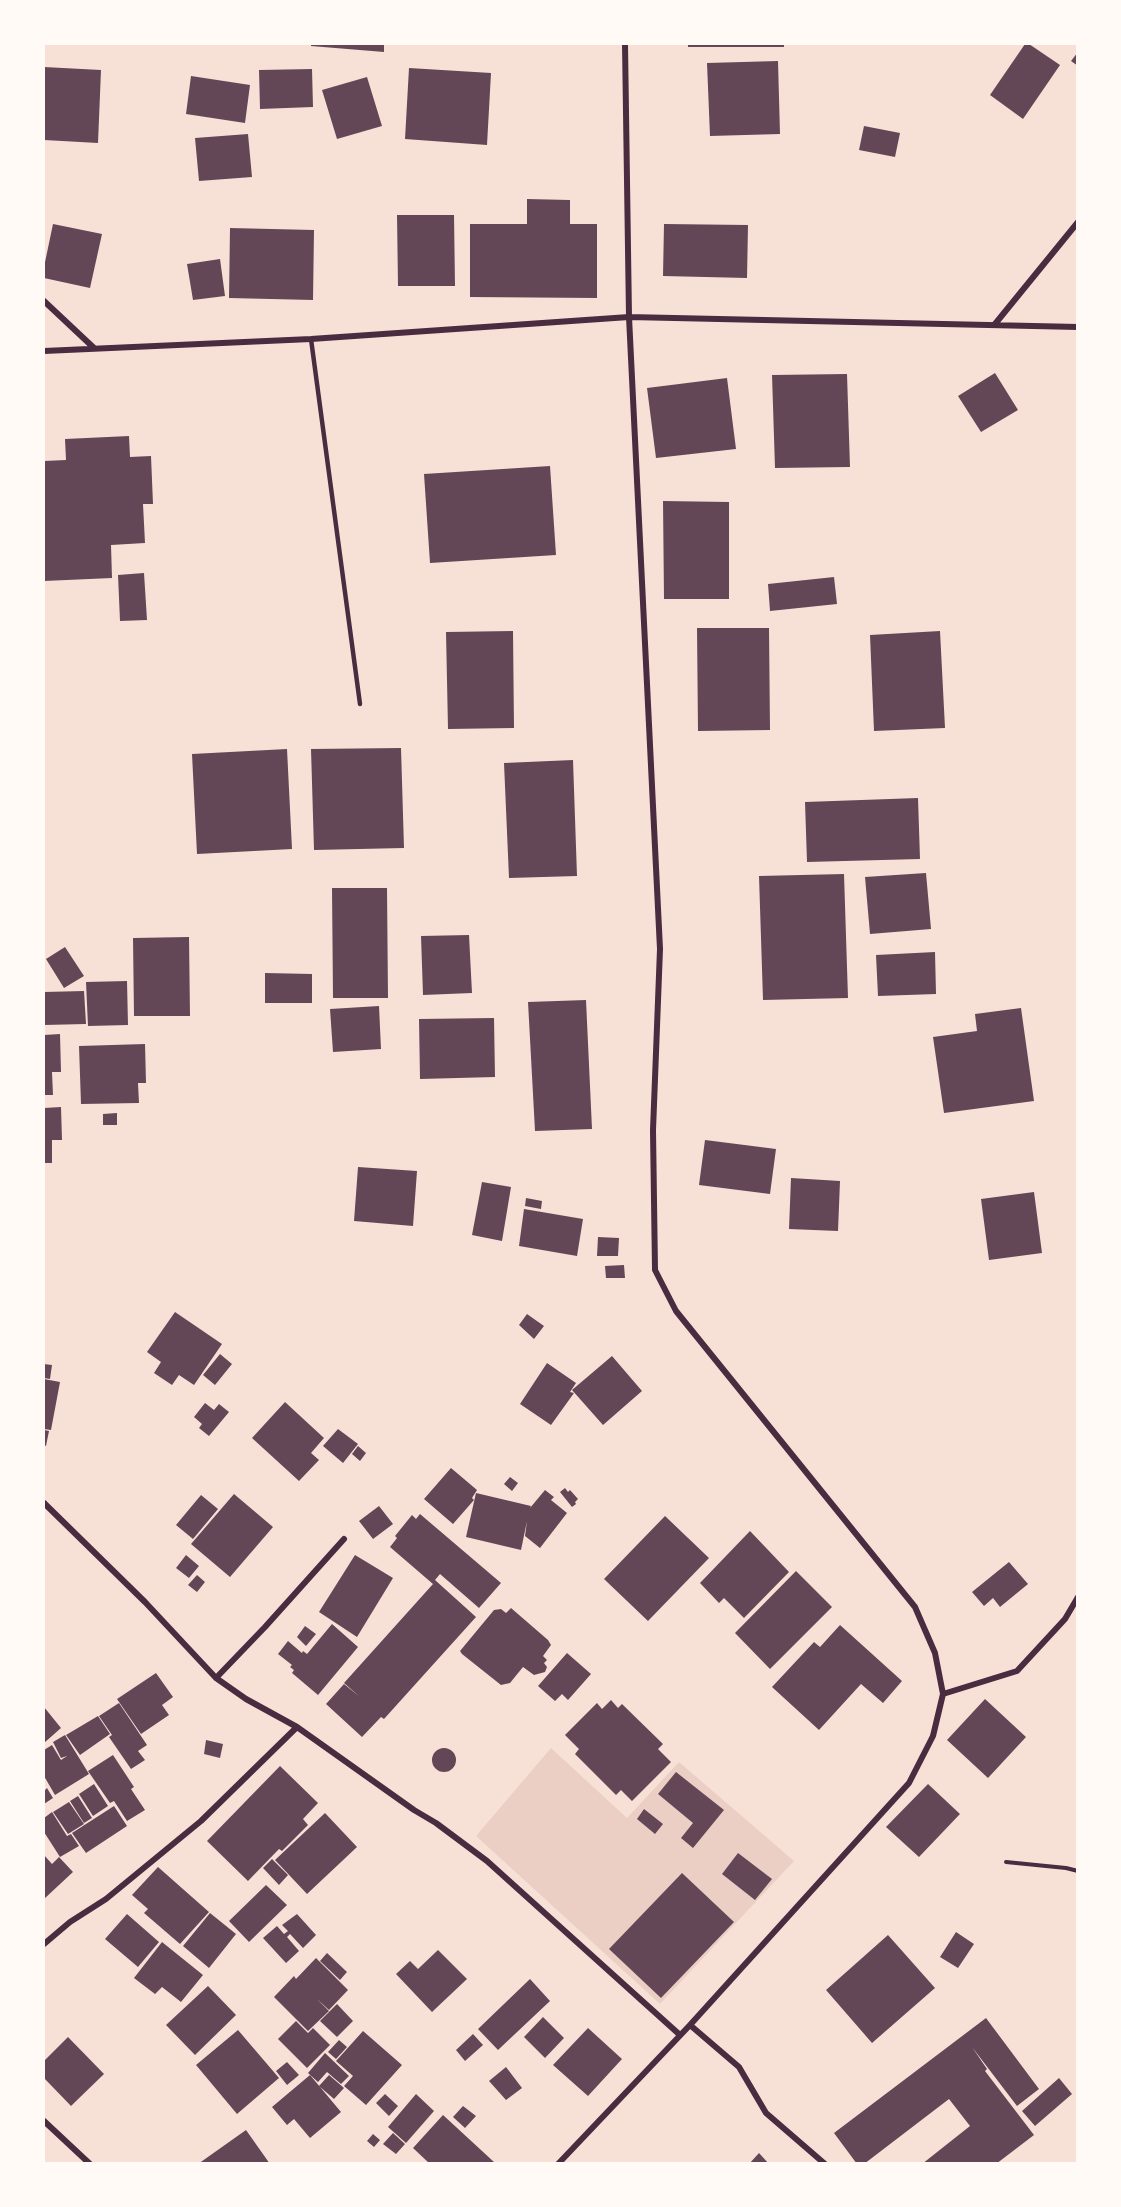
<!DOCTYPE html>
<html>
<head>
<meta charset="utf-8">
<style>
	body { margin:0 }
	#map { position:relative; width:1121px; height:2207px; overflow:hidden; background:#f7e1d7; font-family:Quicksand,sans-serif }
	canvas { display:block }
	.frame { position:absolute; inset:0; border:45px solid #fffaf5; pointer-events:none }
</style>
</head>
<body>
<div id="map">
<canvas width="1121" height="2207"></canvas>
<div class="frame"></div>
</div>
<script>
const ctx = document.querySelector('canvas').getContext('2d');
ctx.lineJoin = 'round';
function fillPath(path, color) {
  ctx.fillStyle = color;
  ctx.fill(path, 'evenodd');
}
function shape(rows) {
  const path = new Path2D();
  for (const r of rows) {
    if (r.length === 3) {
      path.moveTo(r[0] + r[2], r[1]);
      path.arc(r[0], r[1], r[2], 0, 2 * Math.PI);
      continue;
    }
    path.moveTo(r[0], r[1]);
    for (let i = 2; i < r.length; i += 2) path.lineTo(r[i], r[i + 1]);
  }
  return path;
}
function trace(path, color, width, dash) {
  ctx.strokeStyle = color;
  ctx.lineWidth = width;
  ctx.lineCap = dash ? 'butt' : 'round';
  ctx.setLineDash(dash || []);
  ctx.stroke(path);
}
fillPath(shape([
	[551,1748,627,1818,679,1762,794,1861,660,2004,476,1836]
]), '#ebcfc5');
fillPath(shape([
	[311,44,384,44,384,52,311,46],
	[688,44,784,44,784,47,688,47],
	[1025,44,1029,44,1060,65,1023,119,990,95],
	[1078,52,1078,66,1071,61],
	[778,61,780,134,710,136,707,63],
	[44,67,101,70,98,143,44,140],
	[409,68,491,73,487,145,405,139],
	[312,69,313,107,260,109,259,70],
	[191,76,250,85,245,123,186,114],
	[367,77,382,126,337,139,322,90],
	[864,126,900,133,895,157,859,150],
	[248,134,252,177,199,181,195,138],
	[527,199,570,200,570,224,597,224,597,298,470,297,470,224,527,224],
	[397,215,454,215,455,286,398,286],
	[53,224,102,234,90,288,44,278,44,267],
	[664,224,748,225,747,278,663,276],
	[230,228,314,230,313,300,229,298],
	[220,259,225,296,193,300,187,264],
	[995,373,1018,410,981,432,958,396],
	[847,374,850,467,775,468,772,375],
	[727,378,736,449,656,458,647,388],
	[129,436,130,457,151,456,153,504,143,504,145,543,111,545,112,578,44,581,44,461,66,460,65,439],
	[550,466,556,555,430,563,424,474],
	[663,501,729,502,729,599,664,599],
	[144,573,147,620,120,621,118,575],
	[834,577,837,604,770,611,768,584],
	[697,628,769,628,770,730,698,731],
	[513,631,514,728,448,729,446,632],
	[940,631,945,728,874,731,870,635],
	[401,748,404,848,314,850,311,749],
	[287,749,292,849,197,854,192,754],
	[573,760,577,876,509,878,504,763],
	[918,798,920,859,807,862,805,802],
	[926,873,931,929,870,934,865,877],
	[844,874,848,998,763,1000,759,876],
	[332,888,387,888,388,998,333,998],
	[469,935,472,993,423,995,421,936],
	[189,937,190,1016,134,1016,133,938],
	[65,947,84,976,64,988,46,959],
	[935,952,936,994,878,996,876,955],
	[265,973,312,974,312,1003,265,1003],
	[127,981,128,1025,88,1026,86,982],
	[84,991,86,1024,44,1025,44,992],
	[586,1000,592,1129,535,1131,528,1002],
	[379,1006,381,1049,333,1052,330,1009],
	[1021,1008,1034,1101,944,1113,933,1037,977,1031,975,1014],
	[494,1018,495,1077,420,1079,419,1019],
	[60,1034,61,1072,52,1072,53,1095,44,1095,44,1035],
	[145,1044,146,1083,138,1083,139,1103,81,1104,79,1046],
	[61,1107,62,1140,52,1140,52,1163,44,1163,44,1108],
	[117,1113,117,1125,103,1125,103,1114],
	[705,1140,776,1149,770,1194,699,1185],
	[358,1167,417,1171,413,1226,354,1221],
	[791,1178,840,1181,838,1231,789,1229],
	[482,1182,511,1187,502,1241,472,1235],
	[1034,1192,1042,1253,989,1260,981,1199],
	[526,1198,542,1201,541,1209,525,1206],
	[524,1209,583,1219,577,1256,519,1246],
	[598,1237,619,1238,618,1256,597,1256],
	[624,1265,625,1278,606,1278,605,1266],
	[175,1312,222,1344,194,1385,179,1375,172,1385,154,1373,161,1362,147,1352],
	[527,1314,544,1326,534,1339,519,1325],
	[220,1354,232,1364,215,1385,203,1375],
	[612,1356,642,1391,603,1425,572,1390],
	[547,1363,576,1383,570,1392,574,1393,551,1425,520,1404],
	[44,1364,52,1365,50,1379,44,1378],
	[44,1379,60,1382,51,1430,44,1429],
	[285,1402,324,1438,311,1453,319,1460,299,1481,252,1438],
	[205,1403,214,1410,219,1404,229,1412,209,1436,199,1428,202,1424,194,1417],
	[338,1429,358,1444,343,1463,323,1446],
	[44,1430,49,1431,46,1446,44,1445],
	[358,1446,366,1453,360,1461,352,1454],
	[451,1468,477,1490,472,1498,474,1500,453,1524,424,1499],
	[510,1477,518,1483,512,1491,504,1484],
	[565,1488,568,1492,570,1490,578,1499,575,1502,576,1504,572,1507,560,1492],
	[545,1490,554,1497,551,1500,567,1513,540,1548,525,1536,527,1521,521,1550,466,1537,476,1493,531,1506,530,1508],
	[234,1494,273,1527,230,1577,191,1544],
	[201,1495,218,1509,193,1539,176,1525],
	[379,1506,393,1524,373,1539,359,1521],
	[420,1514,501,1583,479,1608,440,1574,435,1580,476,1617,384,1719,381,1717,362,1737,326,1704,344,1684,360,1697,344,1683,433,1584,390,1547,397,1538,395,1536,412,1515,416,1519],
	[665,1516,709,1558,648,1621,604,1579],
	[750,1531,789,1572,744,1618,724,1598,719,1603,700,1583],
	[186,1555,199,1566,189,1578,176,1568],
	[355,1555,393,1578,357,1637,319,1612],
	[1009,1562,1028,1584,1000,1607,993,1598,984,1606,972,1592],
	[796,1571,832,1607,770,1669,735,1633],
	[197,1575,205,1582,197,1592,188,1585],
	[511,1608,548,1640,551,1645,543,1656,547,1660,544,1663,547,1667,545,1672,534,1675,523,1667,510,1683,501,1685,462,1654,460,1651,494,1610,501,1609,506,1613],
	[332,1624,358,1647,318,1695,292,1673,294,1670,290,1667,292,1665,278,1654,288,1641,302,1653,303,1651,307,1654],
	[840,1625,902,1681,883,1703,861,1684,819,1730,772,1687,814,1642,820,1647],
	[305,1626,316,1634,306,1646,297,1637],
	[567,1653,591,1674,568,1700,562,1694,555,1701,538,1686],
	[156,1673,173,1697,162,1705,169,1715,141,1734,117,1699],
	[985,1699,1026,1737,988,1778,947,1740],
	[611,1700,618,1708,622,1704,663,1744,658,1749,671,1762,632,1801,621,1790,616,1795,575,1754,579,1749,565,1735,597,1703,602,1709],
	[119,1703,147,1745,138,1751,145,1760,131,1769,109,1737,112,1735,99,1716],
	[44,1707,61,1728,44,1743],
	[98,1716,110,1734,80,1755,66,1735],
	[65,1735,89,1774,55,1795,44,1776,44,1750,52,1745,61,1760,67,1756,61,1758,53,1742],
	[206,1740,223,1744,220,1758,204,1754],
	[444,1760,12],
	[113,1755,134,1787,131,1789,145,1810,127,1821,114,1801,110,1803,88,1771],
	[280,1766,318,1803,303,1819,308,1825,282,1851,279,1849,248,1881,207,1841],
	[676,1772,724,1810,693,1848,681,1838,693,1823,658,1794],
	[94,1784,108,1806,93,1816,79,1794],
	[928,1784,960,1814,919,1857,886,1827],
	[47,1788,53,1798,44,1804,44,1791],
	[78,1796,92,1818,84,1823,70,1801],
	[69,1802,84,1824,68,1834,53,1812],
	[114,1806,127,1826,86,1853,72,1833],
	[644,1809,663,1824,655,1834,637,1819],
	[52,1812,67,1836,71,1834,79,1846,60,1857,44,1832,44,1818],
	[325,1813,357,1847,307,1894,275,1860],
	[738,1853,772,1879,755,1900,722,1874],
	[44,1855,52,1864,59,1857,73,1872,44,1899],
	[272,1859,288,1875,279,1885,263,1868],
	[158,1867,209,1912,180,1944,144,1913,148,1909,132,1895],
	[682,1873,734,1922,661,1998,609,1949],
	[266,1885,287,1905,249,1942,229,1921],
	[210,1913,236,1934,209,1968,183,1946],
	[127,1914,159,1942,138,1967,105,1939],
	[297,1914,316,1935,303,1948,290,1934,287,1937,299,1951,286,1963,263,1938,277,1926,284,1934,288,1931,282,1925],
	[956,1932,974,1944,958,1968,940,1957],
	[888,1935,935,1988,872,2043,826,1990],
	[162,1942,203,1975,181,2002,162,1987,155,1994,134,1978],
	[438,1950,467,1979,432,2012,396,1974,410,1961,418,1969],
	[327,1953,347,1972,340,1980,320,1961],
	[316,1958,348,1990,329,2010,317,1999,329,2011,308,2031,274,1997,294,1976,296,1979],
	[530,1979,550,2001,498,2050,478,2029],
	[208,1986,236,2015,195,2055,166,2025],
	[337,2004,353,2021,337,2037,320,2021],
	[543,2017,564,2038,545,2058,524,2037],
	[986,2018,1039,2089,1017,2106,972,2047,987,2069,985,2071,1034,2135,996,2164,922,2164,970,2126,949,2099,864,2164,857,2164,834,2133],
	[296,2021,308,2033,313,2028,330,2045,307,2068,278,2039],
	[588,2028,622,2059,588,2096,553,2065],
	[238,2030,279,2078,237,2114,196,2065],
	[363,2031,402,2065,366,2105,344,2086,353,2076,336,2061],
	[473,2034,483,2045,465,2061,456,2050],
	[68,2037,104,2074,71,2106,44,2078,44,2061],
	[339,2040,347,2047,336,2059,328,2052],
	[325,2053,349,2076,341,2084,327,2072,318,2082,308,2073],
	[287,2062,299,2075,287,2085,276,2071],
	[506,2067,522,2088,506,2100,489,2081],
	[310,2075,341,2112,310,2138,294,2119,287,2125,272,2107],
	[329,2075,344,2088,334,2099,319,2086],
	[1059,2078,1072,2094,1035,2126,1022,2111],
	[385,2094,398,2106,389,2116,376,2103],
	[416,2094,434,2111,406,2143,388,2127],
	[463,2106,476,2116,465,2128,453,2117],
	[443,2115,494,2162,493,2164,430,2164,413,2148],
	[246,2130,270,2164,198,2164],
	[393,2133,405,2144,396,2154,383,2144],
	[373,2134,380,2140,374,2147,367,2141],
	[759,2153,769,2164,749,2164]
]), '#644757');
trace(shape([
	[1006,1862,1066,1868,1078,1871]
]), '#4a2c40', 4);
trace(shape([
	[311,339,360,704]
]), '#4a2c40', 4.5);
trace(shape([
	[44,301,94,348],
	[995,324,1078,222],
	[44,351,311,339,629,317,1078,327],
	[44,1503,145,1602,216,1678,246,1699,297,1727,414,1810,436,1823,487,1861,680,2035],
	[216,1678,265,1627,344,1539],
	[943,1694,1017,1671,1065,1619,1078,1597],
	[44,1944,70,1922,106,1899,201,1821,297,1727],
	[690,2025,739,2067,766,2113,825,2164],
	[44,2121,90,2164],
	[558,2164,690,2025,909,1783,933,1736,943,1694,935,1653,915,1607,676,1311,655,1270,653,1130,660,949,629,317,625,44]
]), '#4a2c40', 6);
</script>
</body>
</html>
